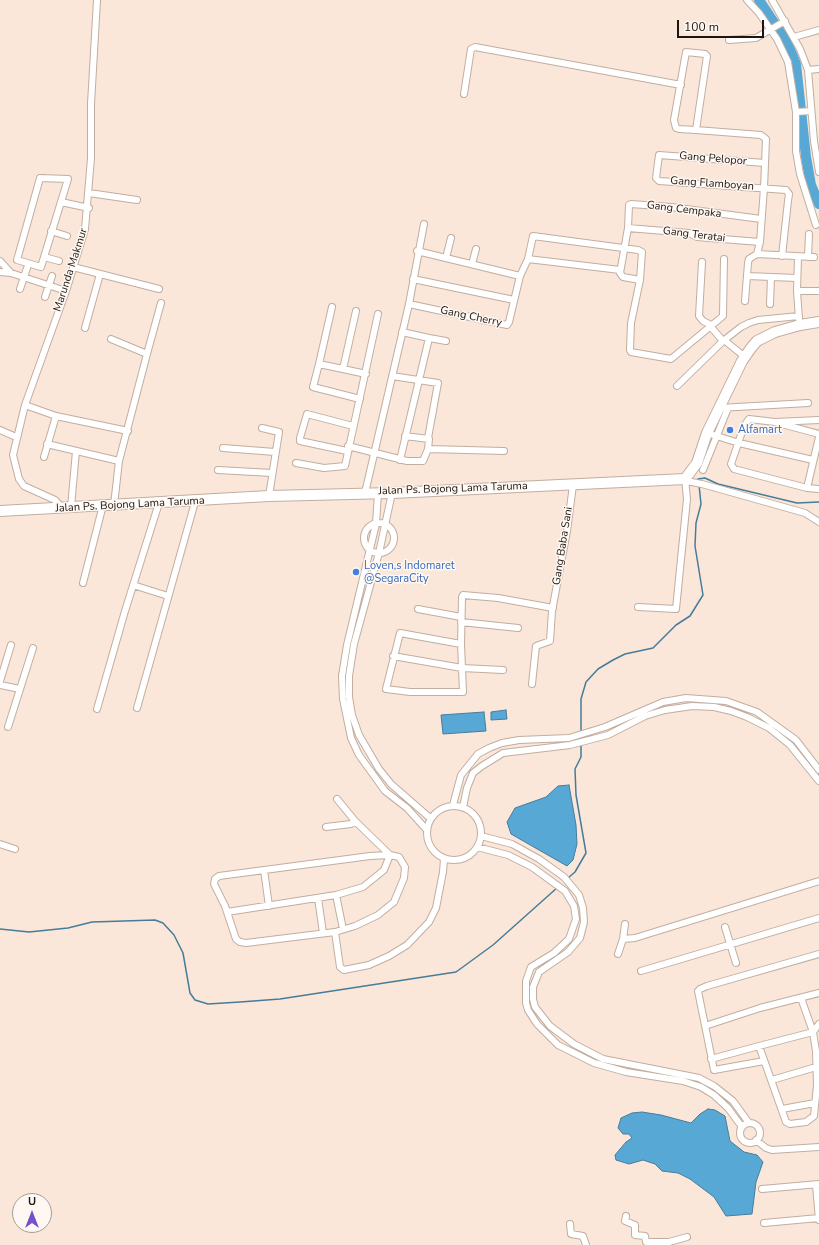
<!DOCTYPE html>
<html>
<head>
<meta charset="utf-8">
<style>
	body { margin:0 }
	#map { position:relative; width:819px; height:1245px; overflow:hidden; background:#fbe7d9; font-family:"Nunito Sans",sans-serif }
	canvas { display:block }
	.north { position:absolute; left:12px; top:1193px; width:40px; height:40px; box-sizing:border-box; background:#fff7f1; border:1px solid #a49d97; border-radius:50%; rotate:0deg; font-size:11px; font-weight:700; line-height:16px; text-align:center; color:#1c1510 }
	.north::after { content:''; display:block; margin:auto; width:14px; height:18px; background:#7451cb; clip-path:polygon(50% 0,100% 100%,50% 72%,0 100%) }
	.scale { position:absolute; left:677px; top:20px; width:87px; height:18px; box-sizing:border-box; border:2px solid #1c1510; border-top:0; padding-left:5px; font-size:12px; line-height:14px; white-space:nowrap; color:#1c1510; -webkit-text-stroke:3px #fff7f1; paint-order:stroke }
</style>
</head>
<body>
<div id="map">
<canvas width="819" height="1245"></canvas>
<div class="north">U</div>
<div class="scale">100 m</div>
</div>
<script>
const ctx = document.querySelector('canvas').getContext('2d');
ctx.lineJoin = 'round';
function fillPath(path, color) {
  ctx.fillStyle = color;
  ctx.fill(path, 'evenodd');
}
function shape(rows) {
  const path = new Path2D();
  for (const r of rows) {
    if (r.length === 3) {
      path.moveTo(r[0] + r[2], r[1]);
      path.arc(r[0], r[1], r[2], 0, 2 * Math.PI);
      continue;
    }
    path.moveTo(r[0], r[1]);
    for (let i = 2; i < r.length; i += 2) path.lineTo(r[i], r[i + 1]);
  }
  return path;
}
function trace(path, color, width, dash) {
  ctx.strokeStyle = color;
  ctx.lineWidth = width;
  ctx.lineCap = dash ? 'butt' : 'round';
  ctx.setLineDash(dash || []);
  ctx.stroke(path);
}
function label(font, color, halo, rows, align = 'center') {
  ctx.font = font + ' "Nunito Sans",sans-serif';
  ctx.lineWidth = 3;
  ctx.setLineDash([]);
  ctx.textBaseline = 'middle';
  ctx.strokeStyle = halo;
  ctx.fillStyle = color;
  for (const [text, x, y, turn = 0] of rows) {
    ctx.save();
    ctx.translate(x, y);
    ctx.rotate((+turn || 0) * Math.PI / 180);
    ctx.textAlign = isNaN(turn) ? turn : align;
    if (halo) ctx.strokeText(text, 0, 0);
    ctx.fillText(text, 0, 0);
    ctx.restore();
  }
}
const water = shape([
	[506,710,507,719,491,720,491,712,506,710],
	[484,712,486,731,443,734,441,715,484,712],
	[569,785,576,825,577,844,573,860,567,866,511,834,507,822,515,808,546,797,558,786,569,785],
	[708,1109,715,1110,725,1116,730,1141,744,1152,757,1155,763,1162,756,1182,752,1214,726,1216,714,1197,690,1179,678,1173,662,1171,655,1164,643,1160,629,1164,616,1160,615,1155,626,1142,632,1138,629,1134,623,1134,618,1128,621,1118,632,1113,642,1112,661,1115,691,1123,700,1114,708,1109]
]);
fillPath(water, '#58a8d6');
trace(water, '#467c9b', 1);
trace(shape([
	[699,481,698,479,705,478,718,484,797,503,819,502],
	[581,733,581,699,586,682,598,669,613,660,625,654,653,648,676,625,690,616,703,595,695,546,696,523,701,504,699,485],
	[568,878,575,872,586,853,576,795,575,769,581,757,581,744],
	[0,929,29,932,68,928,92,922,155,920,163,923,174,935,183,953,190,993,195,1000,208,1004,240,1002,280,999,456,972,493,945,558,887]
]), '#467c9b', 1.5);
trace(shape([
	[759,0,787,42,796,64,806,157,811,185,819,204]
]), '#58a8d6', 10);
const street = shape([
	[747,0,759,13,777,39,788,62,796,112,796,151,800,174,816,225],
	[772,0,800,49,808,70,814,141,819,172],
	[794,37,819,30],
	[729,40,756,38,785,21],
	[808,70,819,69],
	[464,94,471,49,475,47,681,85],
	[796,112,811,111],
	[696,130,707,56,705,54,686,52,674,120,676,128,679,129,696,130,761,135,766,139,764,188,760,242,757,254,749,259,748,263,745,301],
	[765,163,659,155,656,178,659,181,786,190,789,194,788,201,782,256],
	[40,178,68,179,41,267,17,260,40,178],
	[89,193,137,200],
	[61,202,89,208],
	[628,228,689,233,697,237,760,242],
	[51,231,67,236],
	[417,251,520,276],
	[757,254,814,257],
	[44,257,59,261],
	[798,257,797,291,799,319],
	[808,257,809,234],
	[446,258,451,238],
	[528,259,620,270],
	[0,261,11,273],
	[702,262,699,316,703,321,711,325],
	[472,264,476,249],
	[73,267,159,289],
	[0,272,11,273,66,291],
	[747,276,797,278],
	[413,279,514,300],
	[640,280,623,277,620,273,628,228,629,205,631,204,671,207,761,219],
	[20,289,27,268],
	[797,291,819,291],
	[45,297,52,276],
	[409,304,507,325,509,322,520,276,528,259,533,236,638,250,642,252,640,280,631,323,630,350,631,352,671,359,723,316,724,259],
	[770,304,771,277],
	[332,307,319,364,343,369],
	[356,311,343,369,366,374],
	[85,328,100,274],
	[429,338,446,341],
	[111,339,147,354,119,461,114,505],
	[724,340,745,357],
	[723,341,741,327,749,323,758,320,799,316],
	[147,354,161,303],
	[319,364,313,387,360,399],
	[392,376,438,383,428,438],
	[677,386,723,341,710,326],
	[25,405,56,416,128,431],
	[719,408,808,403],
	[819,420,775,422,749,419,744,426,731,464,734,469,807,488,819,489],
	[778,423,819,434],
	[262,428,279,432,269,496],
	[0,430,16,437],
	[707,433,739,443,813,460],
	[47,444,119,461],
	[348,446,407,461,423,461,428,449,429,439,405,436],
	[223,448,275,452],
	[428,449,504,451],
	[347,451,300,441,300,438,307,414,353,426],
	[44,457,56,416],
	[400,460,429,338,402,332],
	[296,463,324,468,345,466,378,314],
	[218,470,272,473],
	[703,470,728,408],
	[686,481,702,484,805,513,819,522],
	[807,488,819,437],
	[365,493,409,304,424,224],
	[378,493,376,524,347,645,342,676,343,699,351,738,359,755,385,791,407,808,426,829],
	[392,493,379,553,354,644,349,676,349,697,352,715,359,735,379,769,391,784,430,818],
	[71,507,76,451],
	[62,508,55,500,24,486,19,479,13,455,25,405,66,291,85,229,91,158,91,104,97,0],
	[379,538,15],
	[83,583,103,505],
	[133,585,168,596],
	[638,607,676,609,687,499,685,479],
	[418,609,461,617],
	[461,622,518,628],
	[461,644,400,633,386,689,410,692,463,692,461,644,462,597,463,595,498,598,553,608],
	[393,656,462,668,503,670],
	[0,681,11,645],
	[532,684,536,646,550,641,552,611,567,531,573,485],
	[0,685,20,689],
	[137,708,195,502],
	[97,709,125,611,159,503],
	[8,727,33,648],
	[453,805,461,775,478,754,489,748,502,743,519,740,569,738,605,727,663,702,686,698,726,701,757,712,796,740,819,770],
	[454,833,27],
	[463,807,467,788,473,773,482,766,503,753,570,745,608,735,645,716,665,710,692,706,714,707,731,711,747,717,769,728,790,745,819,781],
	[326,827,351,824,355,821],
	[481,836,512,844,539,859,564,877,579,895,583,908,584,922,580,938,568,952,539,972,533,987,533,999,535,1007,550,1026,574,1044,603,1059,699,1078,714,1086,733,1101,749,1123],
	[0,844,15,849],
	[477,847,508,855,532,867,565,891,574,906,576,919,569,939,554,953,531,967,526,981,526,1003,528,1010,537,1024,558,1045,594,1063,626,1072,683,1081,701,1087,714,1095,728,1108,742,1127],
	[390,855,399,857,405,867,404,878,394,902,378,915,355,926,335,932,246,943,240,942,236,939,225,906,214,884,215,879,219,876,370,856,390,855],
	[264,870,269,906],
	[336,895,343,929],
	[318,898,323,933],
	[227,912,336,895,363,887,384,870,390,855,355,821,337,799],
	[725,927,736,963],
	[335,932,340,967,344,970,369,965,389,956,407,945,429,922,436,908,443,872,444,859],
	[623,939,625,924],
	[618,954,623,939,635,938,819,881],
	[641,971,819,918],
	[801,998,813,1032,816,1051,817,1085,814,1116,806,1122,790,1124,786,1122,759,1046,813,1032,819,1024],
	[705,1026,760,1008,819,993],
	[711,1059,759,1046],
	[764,1061,714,1070,698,991,700,989,707,986,819,954],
	[772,1080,816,1067],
	[782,1109,815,1103],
	[750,1133,10],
	[756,1140,766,1148,772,1150,819,1147],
	[816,1185,819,1220],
	[762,1189,819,1184],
	[626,1216,625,1221,635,1225,635,1235,645,1236,646,1242,669,1242,687,1237],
	[764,1223,819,1218],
	[570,1224,571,1234,583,1236,586,1245]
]);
const primary = shape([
	[0,511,269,496,392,493,685,479,697,463,707,433,742,361,751,348,757,341,775,332,800,325,819,322]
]);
trace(street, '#c1aea0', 8);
trace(primary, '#c1aea0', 12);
trace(street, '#fff', 6);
trace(primary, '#fff', 10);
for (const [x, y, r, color] of [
	[730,430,4,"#3f7fe0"],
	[356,572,4,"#3f7fe0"]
]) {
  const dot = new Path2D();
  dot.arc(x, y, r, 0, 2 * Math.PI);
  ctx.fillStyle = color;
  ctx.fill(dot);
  trace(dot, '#fff7f1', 1.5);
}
label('11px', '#1c1510', '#fff7f1', [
	["Gang Pelopor",713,159,5],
	["Gang Flamboyan",712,184,4],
	["Gang Cempaka",684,210,7],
	["Gang Teratai",694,235,7],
	["Marunda Makmur",71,270,-72],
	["Gang Cherry",471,317,12],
	["Jalan Ps. Bojong Lama Taruma",453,489,-2],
	["Jalan Ps. Bojong Lama Taruma",130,505,-3],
	["Gang Baba Sani",563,546,-81]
]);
label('11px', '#366cbe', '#fff7f1', [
	["Alfamart",738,430],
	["Loven,s Indomaret",364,566],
	["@SegaraCity",364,579]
], 'left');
</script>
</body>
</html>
